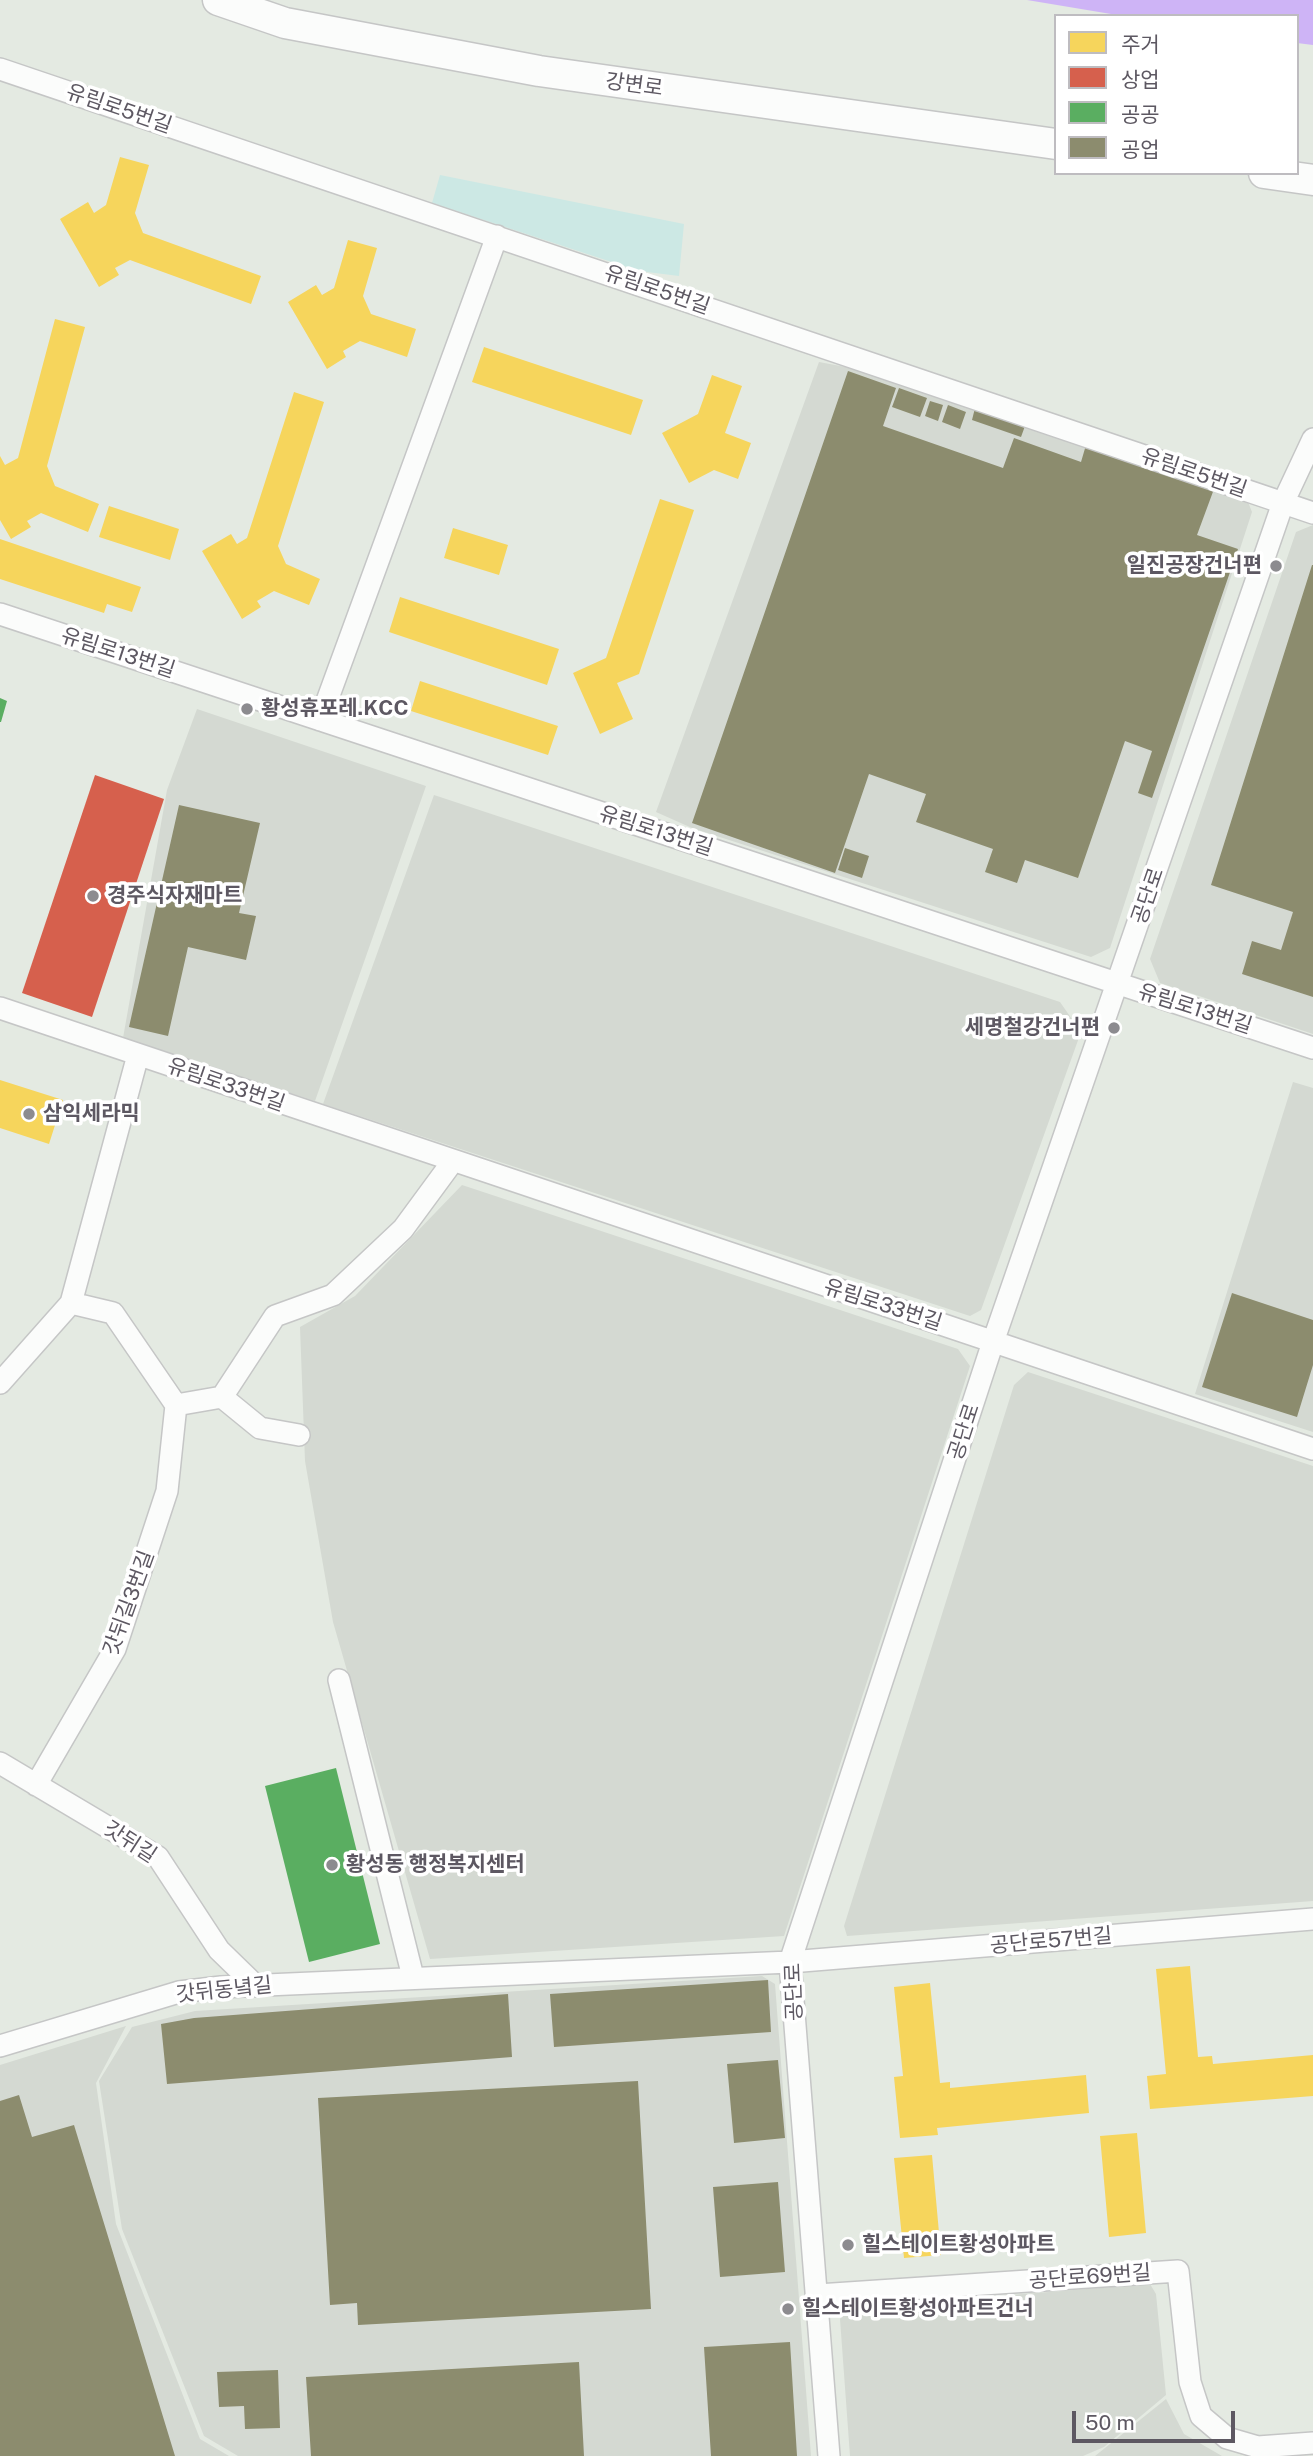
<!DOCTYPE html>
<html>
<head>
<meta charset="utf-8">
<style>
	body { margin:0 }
	#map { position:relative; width:1313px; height:2456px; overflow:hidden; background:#e4eae2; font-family:"Public Sans","Noto Sans KR",sans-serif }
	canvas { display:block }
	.legend { position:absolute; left:1054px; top:14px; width:245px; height:161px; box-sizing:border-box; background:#fff; border:2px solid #bebcc0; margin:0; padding:9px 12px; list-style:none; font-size:21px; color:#5d5862 }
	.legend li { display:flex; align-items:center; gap:14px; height:35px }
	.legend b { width:35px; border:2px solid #bebcc0 }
	.scale { position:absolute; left:1072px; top:2411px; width:163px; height:32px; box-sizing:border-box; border:4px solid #5d5862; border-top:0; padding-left:9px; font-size:21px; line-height:24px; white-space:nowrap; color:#5d5862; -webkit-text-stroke:5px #fff; paint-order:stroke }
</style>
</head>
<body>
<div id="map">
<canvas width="1313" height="2456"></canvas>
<ul class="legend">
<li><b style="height:19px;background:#f6d55c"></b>주거</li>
<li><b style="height:19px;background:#d6604d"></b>상업</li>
<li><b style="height:19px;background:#5aae61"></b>공공</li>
<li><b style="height:19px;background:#8c8c6e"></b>공업</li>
</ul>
<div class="scale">50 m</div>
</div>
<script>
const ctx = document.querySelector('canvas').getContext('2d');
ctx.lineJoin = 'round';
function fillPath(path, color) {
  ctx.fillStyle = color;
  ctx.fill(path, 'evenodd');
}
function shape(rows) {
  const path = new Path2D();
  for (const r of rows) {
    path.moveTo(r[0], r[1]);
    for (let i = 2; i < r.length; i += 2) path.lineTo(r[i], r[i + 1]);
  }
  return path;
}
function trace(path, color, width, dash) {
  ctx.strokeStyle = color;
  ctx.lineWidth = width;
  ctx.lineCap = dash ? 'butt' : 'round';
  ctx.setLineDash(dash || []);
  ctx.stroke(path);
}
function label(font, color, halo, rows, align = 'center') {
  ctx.font = font + ' "Public Sans","Noto Sans KR",sans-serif';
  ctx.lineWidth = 7;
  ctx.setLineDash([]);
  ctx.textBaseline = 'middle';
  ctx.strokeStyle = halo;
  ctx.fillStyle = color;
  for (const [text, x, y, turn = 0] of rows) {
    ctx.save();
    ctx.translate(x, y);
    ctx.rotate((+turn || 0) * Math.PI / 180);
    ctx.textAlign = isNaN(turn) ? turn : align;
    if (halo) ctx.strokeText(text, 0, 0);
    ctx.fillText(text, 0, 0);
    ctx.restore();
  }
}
fillPath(shape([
	[819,362,851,368,1246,497,1252,512,1110,948,1091,957,692,828,656,812],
	[1313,525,1313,1034,1160,983,1150,959,1296,532],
	[197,709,426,786,315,1101,123,1038,167,790],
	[434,795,1060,1002,1081,1032,981,1310,970,1316,323,1104],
	[1293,1082,1313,1088,1313,1432,1195,1394],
	[462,1185,958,1349,970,1366,784,1936,430,1959,333,1622,305,1461,300,1327,355,1296],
	[1028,1372,1313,1466,1313,1901,847,1936,844,1926,1014,1385],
	[762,1976,775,1984,811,2456,238,2456,204,2436,122,2229,99,2081,132,2027,195,2011],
	[126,2026,96,2083,116,2224,200,2439,229,2456,0,2456,0,2065],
	[1150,2284,1156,2294,1166,2395,1104,2447,1083,2456,850,2456,840,2319,846,2308],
	[1166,2399,1184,2434,1222,2456,1095,2456]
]), '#d4d9d2');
fillPath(shape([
	[440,175,684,224,679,276,639,271,432,203]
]), '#cce8e4');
fillPath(shape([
	[1027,0,1313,0,1313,45,1297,43,1297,16,1123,16]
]), '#ceb4f6');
fillPath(shape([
	[120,157,149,165,135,213,143,233,261,276,251,304,130,260,115,268,119,275,99,287,60,219,88,202,94,213,106,205],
	[348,240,377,248,363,296,371,314,416,329,407,357,360,341,343,351,346,357,327,369,288,302,316,285,322,295,334,288],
	[55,319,85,327,47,466,55,486,99,504,88,532,41,513,27,521,31,527,11,539,0,520,0,456,5,465,18,458],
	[484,347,643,400,631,435,472,382],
	[712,375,742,386,725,433,751,443,738,479,714,470,689,483,662,433,698,414],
	[294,392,324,402,278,546,286,564,320,579,309,605,274,591,257,601,261,607,242,619,202,551,231,534,237,544,247,538],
	[660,499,694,510,639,674,617,683,633,719,600,734,573,673,606,658],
	[109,506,179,529,170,560,99,537],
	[453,528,508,545,499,575,444,558],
	[0,539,141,587,132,612,107,604,104,613,0,579],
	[400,597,559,649,547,685,389,632],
	[420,681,558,726,548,755,411,711],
	[0,1080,63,1100,49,1144,0,1128],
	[1190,1966,1198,2057,1212,2056,1213,2064,1313,2055,1313,2096,1150,2109,1147,2076,1166,2074,1156,1969],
	[930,1983,940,2083,950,2082,950,2088,1086,2075,1089,2113,937,2128,938,2135,900,2138,894,2077,903,2076,894,1987],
	[1137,2133,1146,2233,1109,2237,1100,2136],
	[932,2155,941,2255,904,2258,894,2158]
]), '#f6d55c');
fillPath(shape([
	[95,775,164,799,92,1017,22,993]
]), '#d6604d');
fillPath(shape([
	[0,698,7,701,1,722,0,722],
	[336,1768,380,1944,309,1962,265,1786]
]), '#5aae61');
fillPath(shape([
	[848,371,896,388,883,426,1003,468,1014,438,1081,462,1086,445,1214,489,1197,535,1238,549,1152,798,1138,793,1152,751,1125,741,1078,878,1025,860,1017,883,985,872,993,849,916,822,926,794,869,774,835,873,692,823],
	[899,388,927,398,920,417,892,407],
	[930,401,943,405,938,421,925,416],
	[948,405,966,412,960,429,942,422],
	[975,408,1025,426,1021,437,972,420],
	[1312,565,1313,565,1313,997,1242,974,1252,941,1281,950,1293,912,1211,885],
	[179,805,260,823,239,913,256,916,246,960,188,947,168,1036,129,1027],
	[845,848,869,856,862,878,838,870],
	[1232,1293,1313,1320,1313,1365,1297,1417,1202,1387],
	[768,1980,771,2032,554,2047,550,1994],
	[508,1994,512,2057,167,2084,161,2024,194,2018],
	[778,2060,785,2138,734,2143,727,2064],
	[638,2081,651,2309,358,2325,357,2303,330,2305,318,2098],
	[19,2095,32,2137,74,2125,175,2456,0,2456,0,2101],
	[778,2182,785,2272,720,2277,713,2187],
	[790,2342,797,2456,711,2456,704,2347],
	[579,2362,584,2456,311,2456,306,2377],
	[278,2370,280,2428,245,2429,244,2406,219,2407,217,2372]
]), '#8c8c6e');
const street = shape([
	[0,69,1313,513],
	[0,614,1313,1048],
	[320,720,497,236],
	[0,1008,1313,1449],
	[0,1383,71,1303,138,1055],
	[222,1397,275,1316,333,1295,403,1229,453,1161],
	[176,1405,222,1397,260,1428,299,1435],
	[339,1680,413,1977],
	[0,1763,158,1857,219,1950,256,1986],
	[36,1785,115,1649,167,1491,176,1405,113,1313,71,1303],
	[0,2046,179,1992,221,1987,790,1962,1313,1919],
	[818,2295,1178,2271,1190,2382,1201,2416,1227,2438,1258,2447,1313,2443],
	[829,2456,790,1962,993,1342,1283,503,1313,439]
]);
const secondary = shape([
	[218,0,285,23,539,71,1056,144],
	[1264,173,1313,180]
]);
trace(street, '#c5c6c6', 24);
trace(secondary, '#c5c6c6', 33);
trace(street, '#fbfcfb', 21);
trace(secondary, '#fbfcfb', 30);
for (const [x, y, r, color] of [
	[1276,566,7,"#8c8b8f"],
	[247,709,7,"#8c8b8f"],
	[93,896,7,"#8c8b8f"],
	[1114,1028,7,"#8c8b8f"],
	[29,1114,7,"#8c8b8f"],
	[332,1865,7,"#8c8b8f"],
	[848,2245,7,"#8c8b8f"],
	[788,2309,7,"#8c8b8f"]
]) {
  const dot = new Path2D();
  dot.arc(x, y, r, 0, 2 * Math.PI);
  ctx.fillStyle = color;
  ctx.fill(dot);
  trace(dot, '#fff', 2.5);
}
label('21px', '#5d5862', '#fff', [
	["강변로",634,85,8],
	["유림로5번길",119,109,19],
	["유림로5번길",657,290,19],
	["유림로5번길",1194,473,19],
	["유림로13번길",118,653,18],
	["유림로13번길",656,831,18],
	["공단로",1148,896,-71],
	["유림로13번길",1195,1009,18],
	["유림로33번길",226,1085,19],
	["유림로33번길",883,1305,18],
	["공단로",964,1432,-72],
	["갓뒤길3번길",129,1603,-70],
	["갓뒤길",130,1842,33],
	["공단로57번길",1051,1941,-5],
	["갓뒤동녘길",224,1990,-6],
	["공단로",794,1992,-92],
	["공단로69번길",1090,2277,-4]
]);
label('bold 21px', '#5d5862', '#fff', [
	["일진공장건너편",1262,566,"right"],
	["황성휴포레.KCC",261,709],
	["경주식자재마트",107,896],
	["세명철강건너편",1100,1028,"right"],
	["삼익세라믹",43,1114],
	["황성동 행정복지센터",346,1865],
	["힐스테이트황성아파트",862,2245],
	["힐스테이트황성아파트건너",802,2309]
], 'left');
</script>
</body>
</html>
